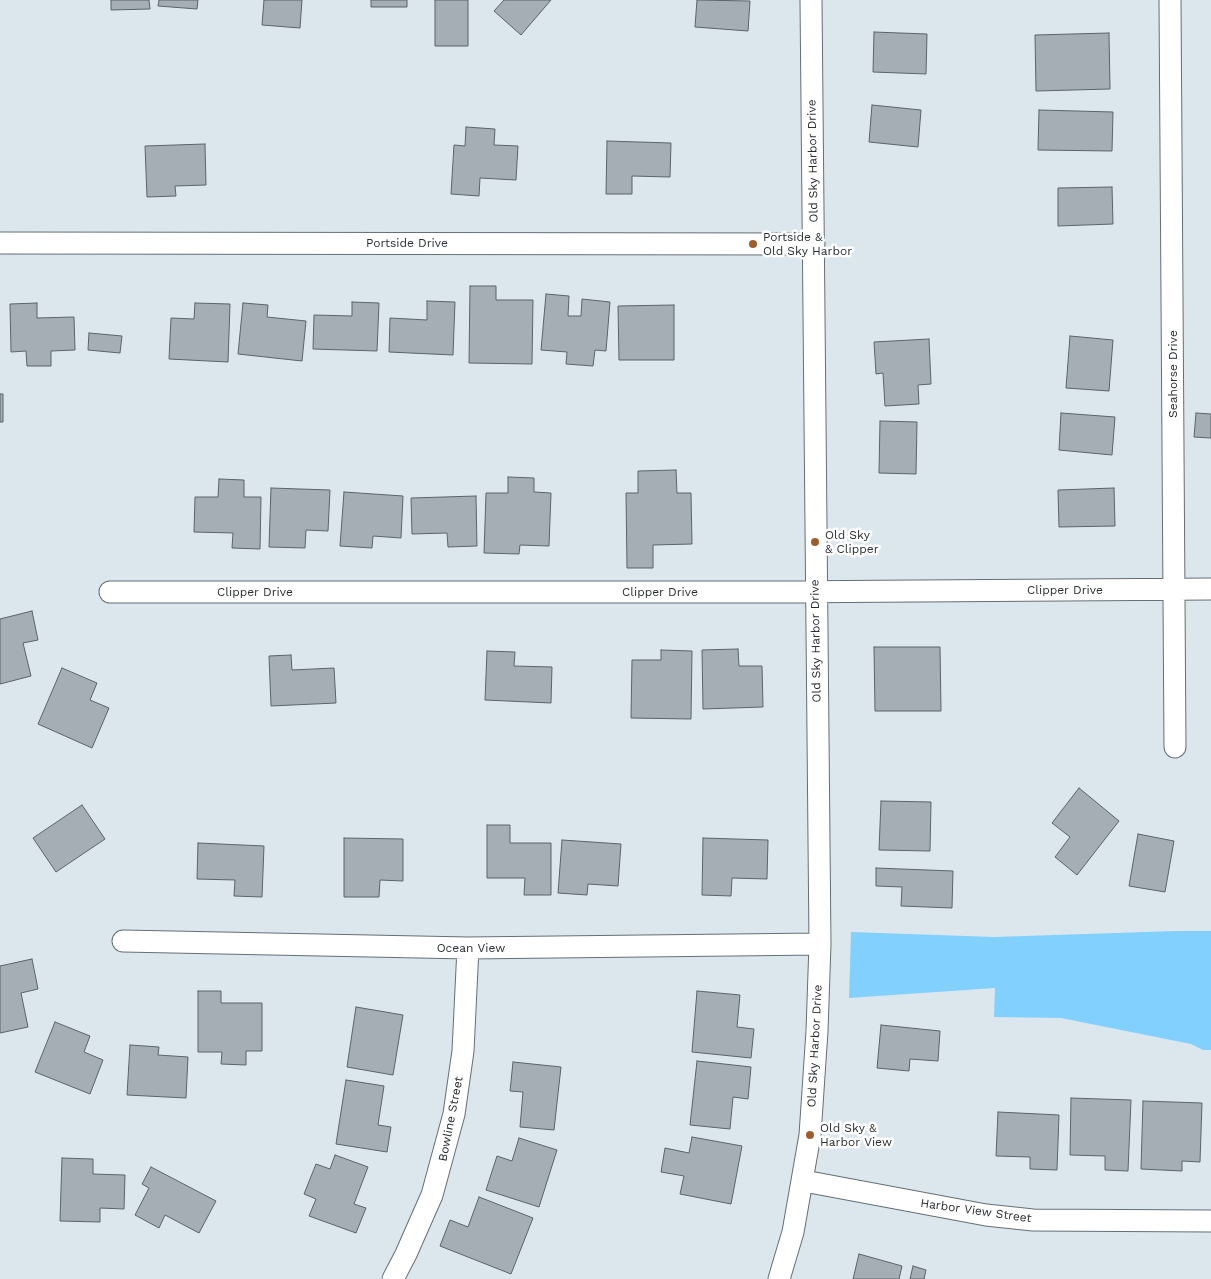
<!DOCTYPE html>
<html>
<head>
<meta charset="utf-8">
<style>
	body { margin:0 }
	canvas { display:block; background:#dce7ed }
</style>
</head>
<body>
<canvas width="1211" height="1279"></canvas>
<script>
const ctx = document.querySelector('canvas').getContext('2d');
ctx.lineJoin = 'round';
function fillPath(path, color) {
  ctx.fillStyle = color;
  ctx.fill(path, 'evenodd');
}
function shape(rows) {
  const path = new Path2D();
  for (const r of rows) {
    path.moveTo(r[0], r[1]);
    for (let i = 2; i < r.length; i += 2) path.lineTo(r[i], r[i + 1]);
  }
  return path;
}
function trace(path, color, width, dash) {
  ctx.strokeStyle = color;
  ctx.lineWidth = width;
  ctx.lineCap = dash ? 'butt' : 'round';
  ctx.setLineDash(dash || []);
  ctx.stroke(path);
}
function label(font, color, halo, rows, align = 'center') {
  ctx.font = font + ' "Work Sans",sans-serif';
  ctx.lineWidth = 5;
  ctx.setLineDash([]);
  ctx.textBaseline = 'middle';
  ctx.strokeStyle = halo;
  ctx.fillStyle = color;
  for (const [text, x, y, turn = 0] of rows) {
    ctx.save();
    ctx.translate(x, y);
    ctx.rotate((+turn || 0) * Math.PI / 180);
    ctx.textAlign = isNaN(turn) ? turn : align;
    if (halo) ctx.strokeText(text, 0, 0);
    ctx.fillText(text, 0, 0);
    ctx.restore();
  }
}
fillPath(shape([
	[1176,931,1211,931,1211,1050,1203,1050,1191,1044,1061,1018,994,1017,995,988,849,998,851,932,994,937]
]), '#81d0fd');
const building = shape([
	[111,0,149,0,150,9,111,10,111,0],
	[159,0,198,0,197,9,158,6,159,0],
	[264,0,302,0,300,28,262,25,264,0],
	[371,0,407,0,407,7,371,7,371,0],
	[435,0,468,0,468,46,435,46,435,0],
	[504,0,551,0,521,35,494,11,504,0],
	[697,0,750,1,748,31,695,27,697,0],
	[874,32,927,34,926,74,873,72,874,32],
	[1109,33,1110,89,1036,91,1035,35,1109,33],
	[872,105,921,110,918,147,869,142,872,105],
	[1039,110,1113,112,1112,151,1038,150,1039,110],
	[466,127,495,129,494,145,518,146,516,180,480,178,479,196,451,194,454,145,465,146,466,127],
	[607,141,671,143,670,177,632,176,632,194,606,194,607,141],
	[205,144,206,185,175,186,176,196,147,197,145,146,205,144],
	[1112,187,1113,224,1058,226,1058,188,1112,187],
	[470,286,496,286,496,300,533,300,532,364,469,363,470,286],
	[546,294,569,296,568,316,581,316,582,299,610,302,606,351,595,350,593,366,566,364,567,352,541,350,546,294],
	[427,301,455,302,453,355,389,352,390,318,427,320,427,301],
	[352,302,379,303,377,351,313,349,314,315,352,316,352,302],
	[37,303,37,318,74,317,75,350,51,351,51,366,27,366,26,351,11,352,10,304,37,303],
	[195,303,230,304,228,362,169,359,171,318,194,319,195,303],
	[243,303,268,305,267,317,306,321,302,361,238,354,243,303],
	[674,305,674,360,619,360,618,306,674,305],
	[89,333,122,336,120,353,88,350,89,333],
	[1070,336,1113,340,1109,391,1066,388,1070,336],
	[929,339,931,384,918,385,919,404,885,406,883,373,876,374,874,342,929,339],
	[0,394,3,394,3,422,0,422,0,394],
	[1061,413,1115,417,1112,455,1059,450,1061,413],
	[1196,413,1211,414,1211,438,1194,437,1196,413],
	[880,421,917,422,916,474,879,473,880,421],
	[676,470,677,493,691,493,692,544,653,545,653,568,627,568,626,493,638,493,638,471,676,470],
	[508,477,534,478,534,492,551,493,549,546,520,545,519,554,484,553,486,493,508,493,508,477],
	[219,479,244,480,244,497,261,497,260,549,232,548,233,533,194,532,195,497,218,497,219,479],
	[271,488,330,490,328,531,306,530,305,548,269,547,271,488],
	[1114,488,1115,526,1059,527,1058,490,1114,488],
	[344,492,403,496,401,538,373,536,372,548,340,546,344,492],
	[476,496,477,546,448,547,447,533,412,534,411,498,476,496],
	[32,611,38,640,23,643,31,676,0,684,0,619,32,611],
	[874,647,940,647,941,711,875,711,874,647],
	[738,649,739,666,762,666,763,707,703,709,702,650,738,649],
	[661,650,692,651,691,719,631,718,632,660,661,660,661,650],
	[487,651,515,652,514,666,552,667,551,703,485,700,487,651],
	[291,655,292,670,334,668,336,703,271,706,269,656,291,655],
	[62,668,97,683,90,700,109,708,92,748,38,724,62,668],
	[1079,788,1119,821,1077,875,1055,857,1070,837,1052,823,1079,788],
	[881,801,931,802,930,851,879,850,881,801],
	[82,805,105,839,56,872,33,838,82,805],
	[487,825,510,825,510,843,551,843,551,895,524,895,525,878,487,878,487,825],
	[1138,834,1174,841,1165,892,1129,886,1138,834],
	[344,838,403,839,403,881,380,880,379,897,344,897,344,838],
	[703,838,768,840,767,879,732,878,731,896,702,895,703,838],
	[562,840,621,844,618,886,588,884,587,895,558,893,562,840],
	[198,843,264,846,262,897,234,896,235,880,197,879,198,843],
	[876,868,953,871,952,908,901,906,902,887,876,886,876,868],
	[32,959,38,989,21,993,28,1027,0,1033,0,966,32,959],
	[198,991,221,991,221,1003,262,1003,262,1051,246,1051,246,1065,221,1064,222,1052,198,1052,198,991],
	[697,991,740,995,737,1027,754,1029,751,1058,692,1052,697,991],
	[356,1007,403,1015,393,1075,347,1067,356,1007],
	[55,1022,90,1036,84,1052,103,1060,90,1094,35,1072,55,1022],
	[881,1025,940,1031,938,1061,910,1059,909,1071,877,1068,881,1025],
	[130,1045,159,1047,158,1055,188,1057,186,1098,127,1095,130,1045],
	[697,1061,751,1067,748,1099,733,1097,730,1129,690,1125,697,1061],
	[513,1062,561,1067,554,1130,520,1127,523,1092,510,1091,513,1062],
	[346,1080,384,1086,378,1125,391,1127,387,1152,336,1144,346,1080],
	[1071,1098,1131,1100,1128,1171,1105,1170,1105,1156,1070,1155,1071,1098],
	[1143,1101,1202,1103,1200,1162,1182,1161,1182,1171,1141,1169,1143,1101],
	[998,1112,1059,1115,1057,1170,1030,1169,1030,1157,996,1156,998,1112],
	[692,1137,742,1146,731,1204,680,1194,684,1176,661,1172,665,1148,689,1153,692,1137],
	[519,1138,557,1150,539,1207,486,1190,497,1156,512,1161,519,1138],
	[335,1155,368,1167,354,1204,366,1208,356,1233,309,1216,316,1199,304,1194,316,1164,330,1169,335,1155],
	[62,1158,93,1159,93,1174,125,1175,124,1209,100,1208,100,1222,60,1221,62,1158],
	[151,1167,216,1201,199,1233,165,1215,159,1228,135,1215,149,1188,142,1184,151,1167],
	[479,1197,533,1218,511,1274,440,1246,450,1220,468,1227,479,1197],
	[859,1254,902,1266,899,1279,853,1279,859,1254],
	[913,1266,926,1270,924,1279,910,1279,913,1266]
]);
fillPath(building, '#a4aeb4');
trace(building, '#5a6369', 1);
const minor = shape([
	[1170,0,1175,747],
	[0,243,814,244],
	[110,592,772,592,1211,589],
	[123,941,468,948,820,944],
	[804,1181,986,1215,1033,1220,1211,1221],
	[393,1279,406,1254,432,1195,454,1114,463,1051,468,948],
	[779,1279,793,1232,810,1135,817,1031,820,944,811,0]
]);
trace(minor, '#656f74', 23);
trace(minor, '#fff', 21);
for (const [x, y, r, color] of [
	[753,244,5,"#a05d2c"],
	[815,542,5,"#a05d2c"],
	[810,1135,5,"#a05d2c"]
]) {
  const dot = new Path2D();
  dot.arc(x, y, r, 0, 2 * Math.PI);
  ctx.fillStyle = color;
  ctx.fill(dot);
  trace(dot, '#fff', 2);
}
label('12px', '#2a2e30', '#fff', [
	["Old Sky Harbor Drive",813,161,-91],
	["Portside Drive",407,243],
	["Seahorse Drive",1173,374,-90],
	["Clipper Drive",1065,590],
	["Clipper Drive",255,592],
	["Clipper Drive",660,592],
	["Old Sky Harbor Drive",816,641,-91],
	["Ocean View",471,948],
	["Old Sky Harbor Drive",815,1046,-87],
	["Bowline Street",451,1119,-79],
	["Harbor View Street",976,1211,8]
]);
label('12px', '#2a2e30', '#fff', [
	["Portside &",763,237],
	["Old Sky Harbor",763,251],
	["Old Sky",825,535],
	["& Clipper",825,549],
	["Old Sky &",820,1128],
	["Harbor View",820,1142]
], 'left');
</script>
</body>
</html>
